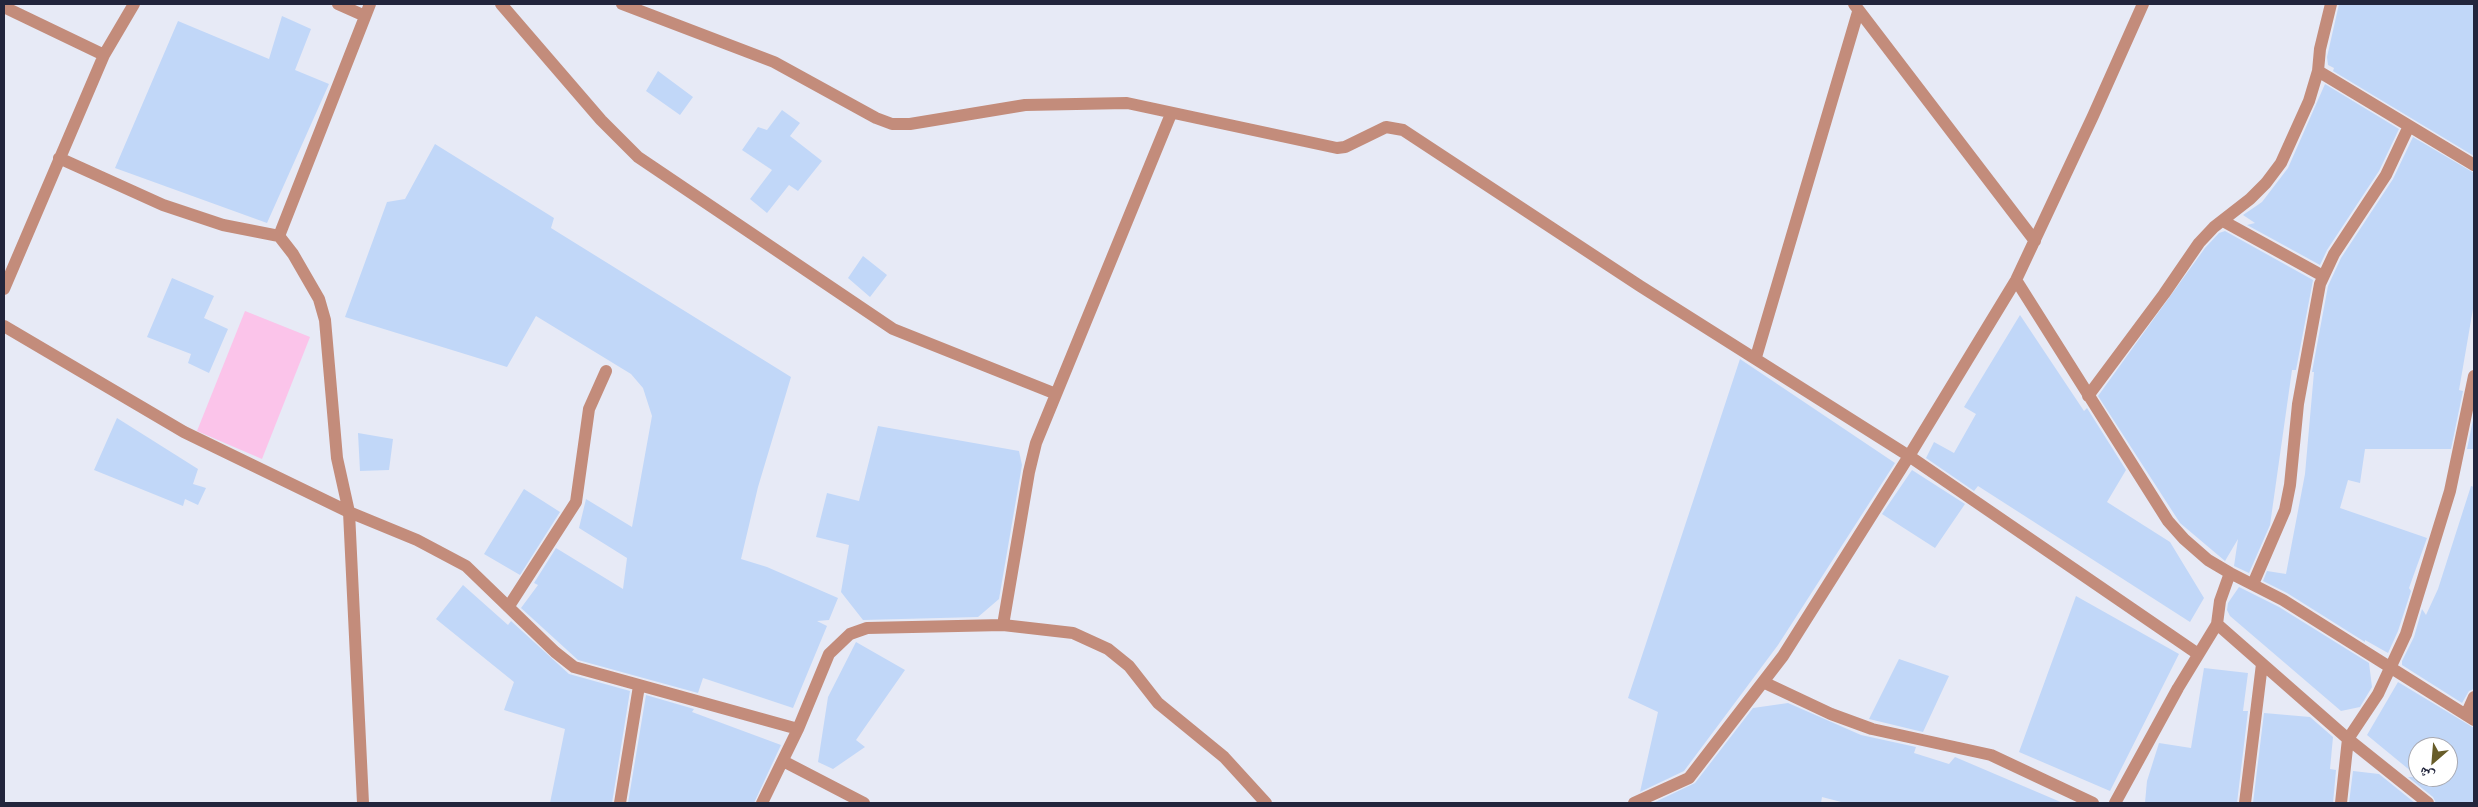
<!DOCTYPE html>
<html>
<head>
<meta charset="utf-8">
<style>
	body { margin:0 }
	#map { position:relative; width:2478px; height:807px; overflow:hidden; background:#e7eaf6; font-family:Cabin,"Noto Naskh Arabic",sans-serif }
	canvas { display:block }
	.frame { position:absolute; inset:0; border:5px solid #22253c; pointer-events:none }
	.north { position:absolute; left:2408px; top:737px; width:50px; height:50px; box-sizing:border-box; background:#fff; border:1px solid #a7a8b1; border-radius:50%; rotate:207deg; font-size:14px; font-weight:700; line-height:20px; text-align:center; color:#22253c }
	.north::after { content:''; display:block; margin:auto; width:18px; height:22px; background:#685d2a; clip-path:polygon(50% 0,100% 100%,50% 72%,0 100%) }
</style>
</head>
<body>
<div id="map">
<canvas width="2478" height="807"></canvas>
<div class="frame"></div>
<div class="north">ش</div>
</div>
<script>
const ctx = document.querySelector('canvas').getContext('2d');
ctx.lineJoin = 'round';
function fillPath(path, color) {
  ctx.fillStyle = color;
  ctx.fill(path, 'evenodd');
}
function shape(rows) {
  const path = new Path2D();
  for (const r of rows) {
    path.moveTo(r[0], r[1]);
    for (let i = 2; i < r.length; i += 2) path.lineTo(r[i], r[i + 1]);
  }
  return path;
}
function trace(path, color, width, dash) {
  ctx.strokeStyle = color;
  ctx.lineWidth = width;
  ctx.lineCap = dash ? 'butt' : 'round';
  ctx.setLineDash(dash || []);
  ctx.stroke(path);
}
fillPath(shape([
	[245,311,310,337,262,459,197,431]
]), '#fbc4ea');
fillPath(shape([
	[2339,4,2474,4,2474,156,2333,71,2334,68,2328,65,2327,57],
	[282,16,311,29,295,70,329,84,267,223,115,168,178,21,269,59],
	[658,71,693,97,680,115,646,91],
	[2325,84,2399,129,2379,171,2327,250,2320,265,2247,225,2255,223,2243,215,2262,202,2288,168],
	[782,110,800,123,790,136,822,161,798,191,789,185,767,213,750,199,772,170,742,150,758,127,767,130],
	[2413,137,2474,173,2474,303,2459,390,2463,391,2451,449,2365,449,2360,483,2348,480,2340,508,2427,538,2409,588,2411,591,2398,631,2388,653,2365,640,2365,642,2287,593,2263,581,2267,571,2286,574,2305,474,2314,372,2312,372,2328,286,2341,258,2393,179],
	[435,144,554,218,551,228,791,377,758,487,741,559,767,567,838,598,829,620,817,621,827,626,793,708,703,678,698,693,578,660,521,608,538,585,534,583,556,548,623,589,627,558,579,528,586,499,632,527,652,416,643,388,631,374,536,316,507,367,345,317,387,202,405,199],
	[2225,231,2313,280,2296,370,2292,370,2270,525,2249,573,2234,566,2238,539,2225,561,2180,523,2098,396,2205,248,2219,233],
	[863,256,887,275,870,297,848,278],
	[172,278,214,296,204,318,228,329,209,373,188,363,191,354,147,337],
	[2020,315,2084,411,2087,408,2126,470,2107,502,2170,542,2204,598,2190,622,1978,486,1974,491,1926,458,1934,442,1954,453,1976,414,1964,407],
	[1740,359,1895,463,1778,645,1684,771,1640,792,1658,712,1628,698],
	[2474,415,2474,449,2467,449],
	[117,418,198,469,193,484,206,488,198,505,185,499,183,506,94,470],
	[878,426,1019,451,1022,465,999,599,978,617,863,620,841,592,849,545,816,537,827,493,859,501],
	[358,433,393,439,389,470,360,471],
	[1912,470,1965,504,1935,548,1882,514],
	[2471,486,2474,487,2474,689,2469,691,2462,703,2402,665,2402,661,2414,637,2422,609,2426,615,2438,589],
	[524,489,560,512,520,575,484,554],
	[463,585,508,625,511,621,569,674,630,691,612,803,550,803,565,729,504,710,514,682,436,619],
	[2239,587,2279,607,2369,663,2372,687,2360,707,2341,711,2230,616,2227,610,2228,603],
	[2076,596,2179,654,2110,791,2019,752],
	[856,642,905,670,856,740,865,747,833,769,818,762,828,697],
	[1899,659,1949,676,1923,732,1869,719],
	[2204,668,2248,673,2243,711,2248,711,2237,803,2145,803,2147,781,2159,743,2191,748],
	[2398,682,2474,728,2474,803,2436,803,2433,797,2408,777,2448,777,2448,747,2418,747,2418,777,2367,735],
	[646,695,694,709,692,712,781,745,754,803,628,803],
	[1788,703,1861,735,1916,747,1914,753,1949,764,1955,757,2063,803,1845,803,1822,797,1821,803,1653,803,1695,783,1753,708],
	[2264,713,2310,717,2333,737,2330,769,2336,770,2333,803,2253,803],
	[2353,771,2379,774,2415,803,2349,803]
]), '#c1d7f8');
trace(shape([
	[338,4,365,16],
	[501,4,601,120,638,157,893,329,1056,394],
	[622,4,774,62,876,118,892,124,910,124,1025,105,1127,103,1337,148,1345,147,1386,127,1403,130,1640,286,1909,456,2198,654],
	[1854,4,2035,241],
	[4,7,104,55],
	[2318,71,2474,165],
	[59,158,163,205,223,225,279,236,293,254,319,299,325,320,337,458,349,512,363,803],
	[2223,221,2323,276],
	[279,236,370,4],
	[2016,280,2168,521,2184,539,2208,560,2230,573,2220,601,2217,624,2178,688,2115,803],
	[4,289,104,55,134,4],
	[4,326,184,432,349,512,417,540,466,566,555,652,574,667,798,729],
	[1756,357,1858,12],
	[2088,396,2164,294,2199,243,2214,227,2250,199,2266,183,2281,163,2309,101,2318,71,2320,49,2331,4],
	[2230,573,2283,600,2474,720],
	[2253,584,2285,510,2290,485,2298,404,2320,284,2334,254,2386,175,2409,126],
	[509,606,576,502,589,409,606,371],
	[2217,624,2348,739,2428,803],
	[1003,625,1029,472,1036,443,1171,114],
	[1763,682,1831,714,1872,729,1991,755,2093,803],
	[2466,715,2474,697],
	[783,761,864,803],
	[620,803,639,686],
	[762,803,798,729,829,654,850,634,867,628,1003,625,1073,633,1108,649,1129,666,1158,703,1224,757,1266,803],
	[1634,803,1689,778,1783,656,1909,456,2016,280,2093,116,2143,4],
	[2245,803,2262,664],
	[2341,803,2348,739,2378,694,2406,634,2450,491,2474,376]
]), '#c38c7b', 12);
</script>
</body>
</html>
